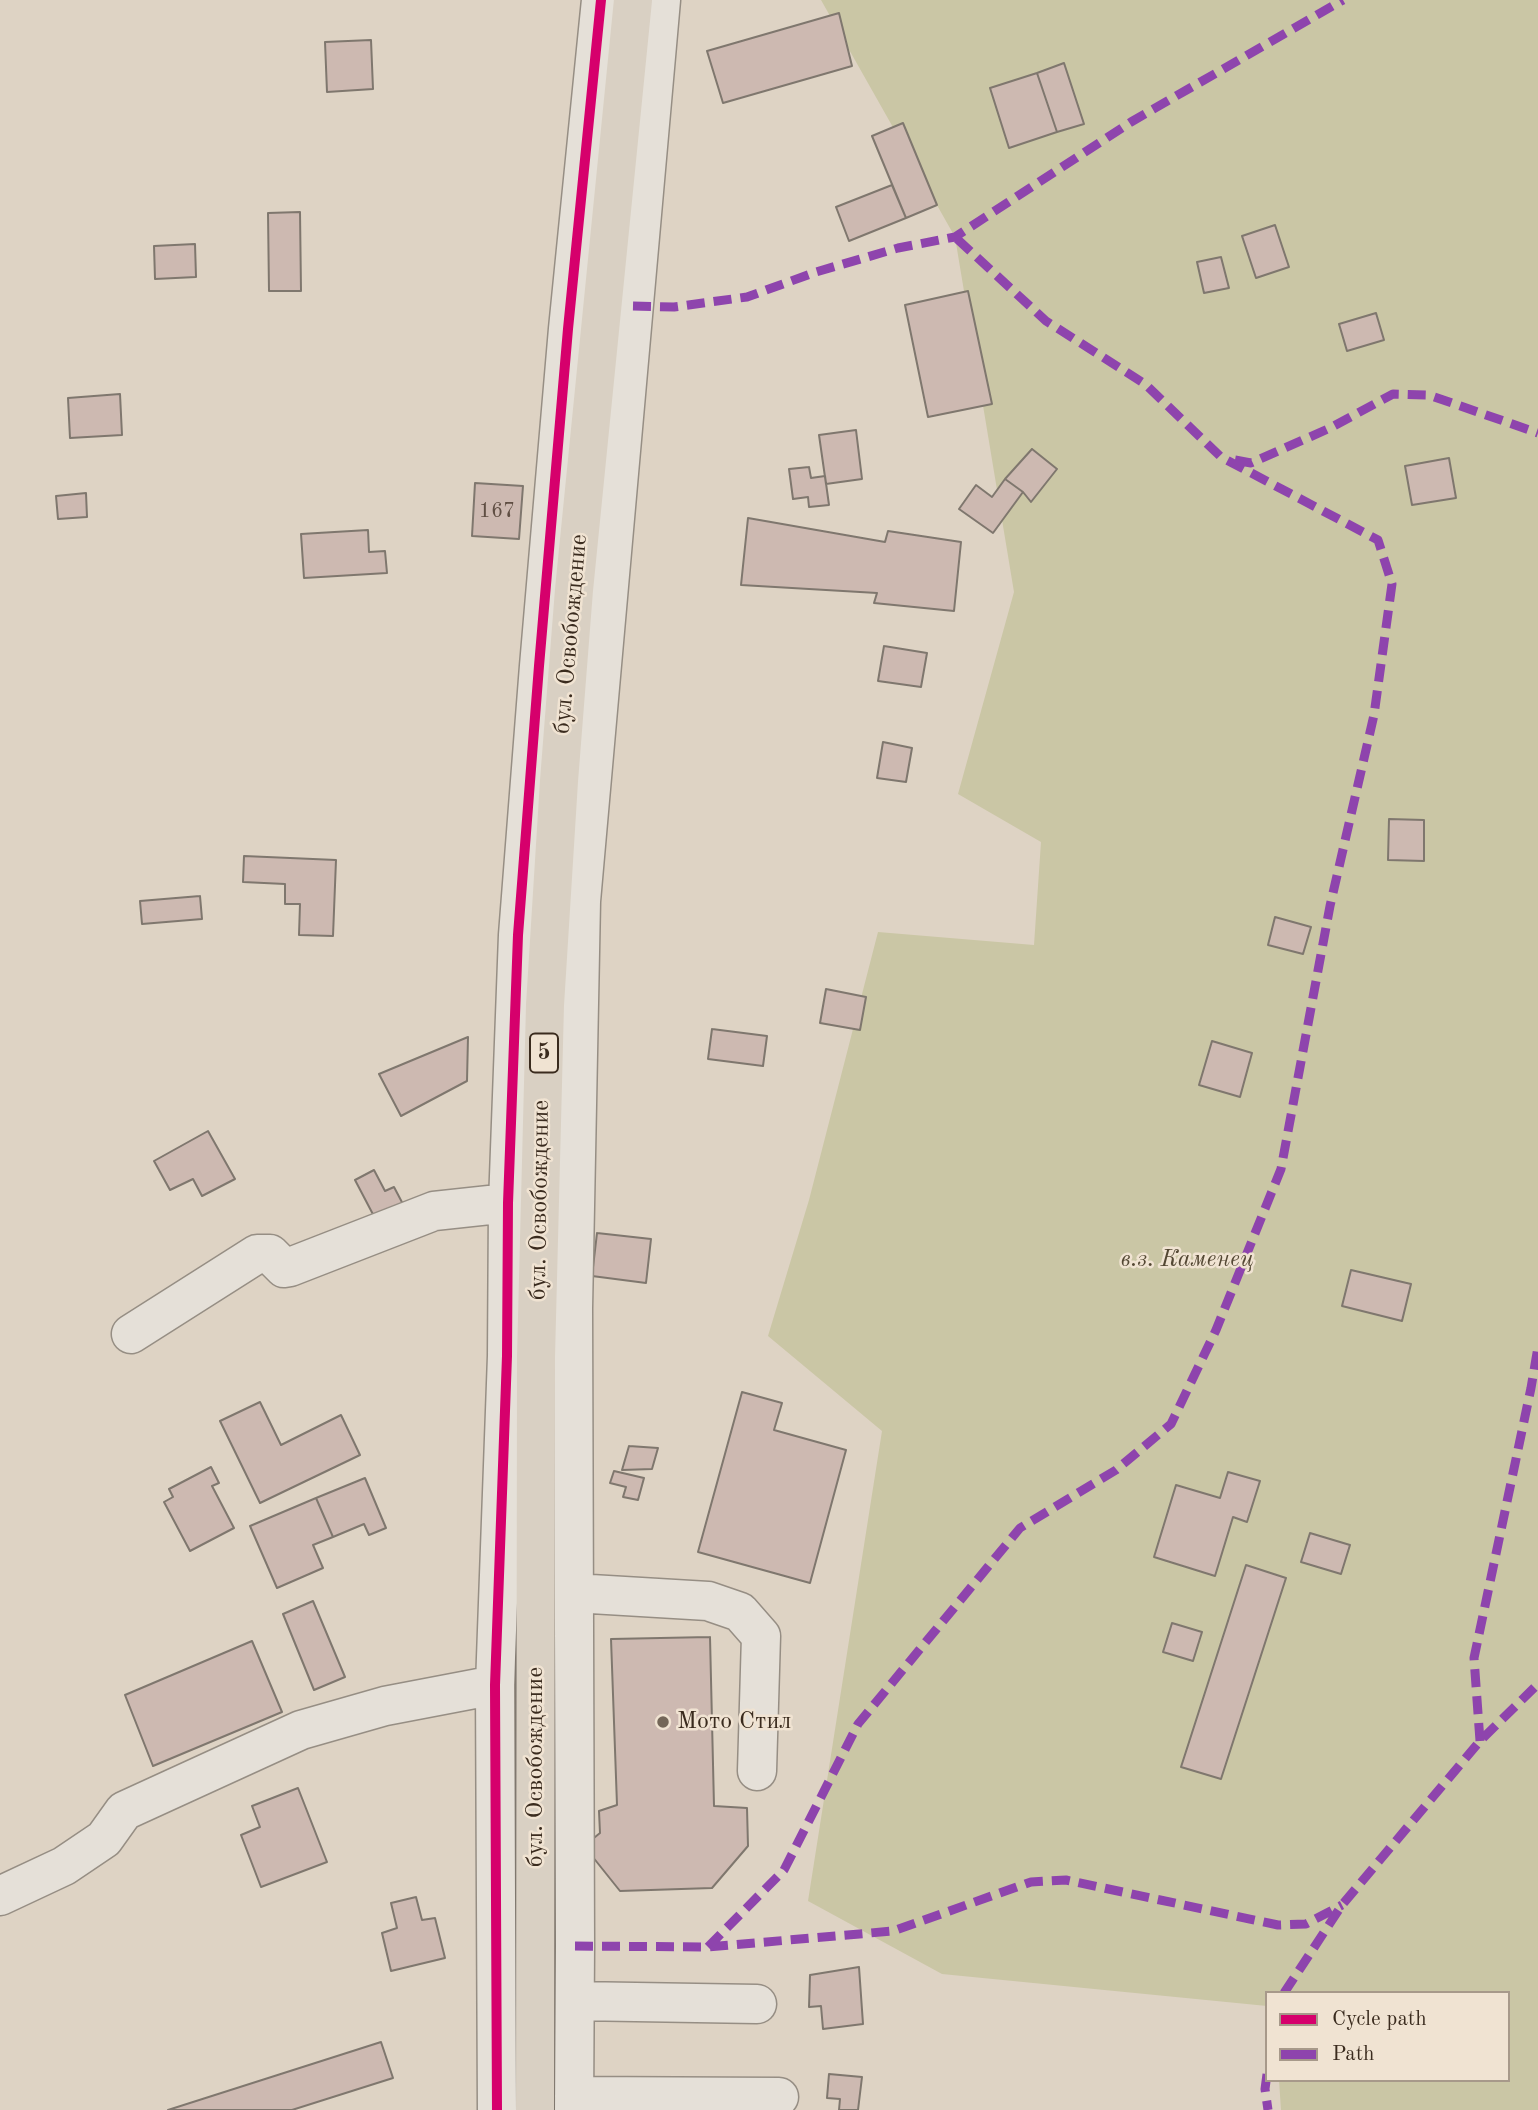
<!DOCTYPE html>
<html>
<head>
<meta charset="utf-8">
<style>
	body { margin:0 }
	#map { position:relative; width:1538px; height:2110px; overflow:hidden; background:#ded3c4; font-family:"Old Standard TT",serif }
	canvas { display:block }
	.legend { position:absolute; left:1265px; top:1991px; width:245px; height:91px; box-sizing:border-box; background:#f0e3d2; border:2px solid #a7998a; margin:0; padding:9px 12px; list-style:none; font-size:21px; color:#3a2b1e }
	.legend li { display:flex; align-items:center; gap:14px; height:35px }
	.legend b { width:35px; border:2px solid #a7998a }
</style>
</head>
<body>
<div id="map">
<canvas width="1538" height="2110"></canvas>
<ul class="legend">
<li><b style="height:9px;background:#d6006c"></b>Cycle path</li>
<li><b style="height:9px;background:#8e44ad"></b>Path</li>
</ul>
</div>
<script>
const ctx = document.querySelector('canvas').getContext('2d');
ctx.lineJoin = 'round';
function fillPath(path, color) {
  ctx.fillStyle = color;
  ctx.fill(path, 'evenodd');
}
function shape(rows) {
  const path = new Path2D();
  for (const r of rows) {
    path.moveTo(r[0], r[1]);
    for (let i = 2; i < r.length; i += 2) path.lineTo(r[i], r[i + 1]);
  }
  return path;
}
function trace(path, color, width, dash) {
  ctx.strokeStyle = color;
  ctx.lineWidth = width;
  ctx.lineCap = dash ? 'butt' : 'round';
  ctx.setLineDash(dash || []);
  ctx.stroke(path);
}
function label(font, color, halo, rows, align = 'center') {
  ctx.font = font + ' "Old Standard TT",serif';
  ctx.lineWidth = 5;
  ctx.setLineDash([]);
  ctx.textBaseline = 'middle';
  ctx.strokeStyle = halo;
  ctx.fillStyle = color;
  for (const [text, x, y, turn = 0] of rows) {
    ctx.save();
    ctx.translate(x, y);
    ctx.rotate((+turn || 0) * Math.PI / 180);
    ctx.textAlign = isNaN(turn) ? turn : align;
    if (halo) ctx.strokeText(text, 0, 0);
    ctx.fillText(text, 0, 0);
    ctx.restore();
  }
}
fillPath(shape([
	[821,0,1538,0,1538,2110,1281,2110,1279,2080,1508,2080,1508,1993,1267,1993,1267,2006,942,1974,808,1901,882,1431,768,1336,809,1200,878,932,1034,945,1041,842,958,794,1014,592,955,237]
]), '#cac6a5');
const building = shape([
	[839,13,852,66,723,103,707,51,839,13],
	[371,40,373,89,327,92,325,42,371,40],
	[1064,63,1084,124,1057,132,1037,73,1064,63],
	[1037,73,1057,132,1009,148,990,88,1037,73],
	[903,123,937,205,906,218,872,136,903,123],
	[892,185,906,218,849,241,836,207,892,185],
	[300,212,301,291,269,291,268,213,300,212],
	[1275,225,1289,267,1256,278,1242,236,1275,225],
	[195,244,196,277,155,279,154,246,195,244],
	[1221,257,1229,288,1204,293,1197,262,1221,257],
	[968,291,992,404,928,417,905,305,968,291],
	[1376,313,1384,340,1347,351,1339,324,1376,313],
	[120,394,122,435,70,438,68,398,120,394],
	[856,430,862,479,826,484,819,435,856,430],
	[1032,449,1057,469,1031,502,1023,492,1005,479,1032,449],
	[1449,458,1456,498,1412,505,1405,466,1449,458],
	[809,467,811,478,825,476,829,505,809,507,808,497,793,499,789,469,809,467],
	[1005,479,1023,492,993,533,959,509,976,485,992,497,1005,479],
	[475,483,523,486,519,539,472,536,475,483],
	[86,493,87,517,58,519,56,496,86,493],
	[748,518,885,542,888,531,961,542,954,611,874,603,877,593,741,585,748,518],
	[368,530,369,552,385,551,387,573,304,578,301,534,368,530],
	[884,646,927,653,921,687,878,681,884,646],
	[883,742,912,748,906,782,877,778,883,742],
	[1389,819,1424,820,1424,861,1388,860,1389,819],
	[244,856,336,860,333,936,299,935,300,904,285,904,285,884,243,882,244,856],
	[200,896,202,919,142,924,140,901,200,896],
	[1275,917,1311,927,1303,954,1268,945,1275,917],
	[826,989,866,997,860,1030,820,1023,826,989],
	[712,1029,767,1036,763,1066,708,1059,712,1029],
	[468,1037,467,1081,401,1116,379,1074,468,1037],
	[1212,1041,1252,1053,1240,1097,1199,1085,1212,1041],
	[208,1131,235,1179,202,1196,193,1179,170,1190,154,1161,208,1131],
	[374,1170,385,1191,394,1187,405,1208,377,1222,355,1180,374,1170],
	[597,1233,651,1239,646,1283,592,1276,597,1233],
	[1351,1270,1411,1284,1402,1321,1342,1306,1351,1270],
	[742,1392,782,1403,774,1430,846,1450,810,1583,698,1552,742,1392],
	[260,1402,281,1445,341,1415,360,1455,260,1503,220,1421,260,1402],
	[629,1446,658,1448,652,1469,622,1470,629,1446],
	[211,1467,219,1483,212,1486,234,1528,190,1551,164,1502,173,1497,169,1489,211,1467],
	[614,1471,644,1478,638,1500,623,1497,626,1487,610,1483,614,1471],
	[1228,1472,1260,1481,1247,1522,1233,1517,1215,1576,1154,1557,1176,1485,1220,1498,1228,1472],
	[365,1478,386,1528,369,1535,364,1524,333,1537,316,1498,365,1478],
	[316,1498,333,1537,313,1545,323,1568,277,1588,250,1526,316,1498],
	[1310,1533,1350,1545,1341,1574,1301,1562,1310,1533],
	[1246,1565,1286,1578,1221,1779,1181,1767,1246,1565],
	[313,1601,345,1677,314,1690,283,1614,313,1601],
	[1172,1623,1202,1632,1193,1661,1163,1652,1172,1623],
	[710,1637,714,1806,747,1808,748,1846,712,1888,620,1891,584,1846,600,1833,599,1811,617,1805,611,1639,710,1637],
	[252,1641,282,1712,153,1766,125,1695,252,1641],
	[298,1788,327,1862,261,1887,241,1835,260,1827,252,1806,298,1788],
	[416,1897,422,1920,435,1918,445,1958,391,1971,382,1933,397,1928,391,1903,416,1897],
	[859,1967,863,2024,823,2029,821,2006,809,2007,810,1975,859,1967],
	[381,2042,393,2078,292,2110,168,2110,381,2042],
	[829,2074,862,2077,858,2110,839,2110,840,2099,827,2098,829,2074]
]);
fillPath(building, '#cdb9b1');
trace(building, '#7f776e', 2);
const minor = shape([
	[131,1334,257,1254,270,1254,284,1268,290,1267,434,1211,508,1203],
	[574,1593,708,1601,740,1612,761,1636,757,1771],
	[0,1896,64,1866,104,1839,124,1811,301,1730,385,1706,495,1685],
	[575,2001,757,2004],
	[574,2096,779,2097],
	[497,2110,495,1685,507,1356,508,1203,518,935,539,666,568,329,601,0],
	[574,2110,575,1946,573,1308,581,901,661,0]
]);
const major = shape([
	[535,2110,536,1357,545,1005,559,781,574,590,633,0]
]);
trace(minor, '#968e84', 41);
trace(major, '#7f776e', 41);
trace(minor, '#e5e0d8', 38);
trace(major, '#d9d0c3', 38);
trace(shape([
	[633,306,674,307,747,297,816,272,898,248,955,237,1131,122,1343,0],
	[1235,460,1251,463,1330,428,1393,394,1429,395,1538,433],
	[1480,1741,1474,1658,1531,1388,1538,1347],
	[575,1946,708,1947,893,1931,1031,1882,1066,1880,1278,1925,1306,1924,1342,1905],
	[708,1947,784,1870,858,1724,1020,1528,1116,1470,1171,1424,1216,1330,1281,1169,1330,906,1374,715,1392,584,1378,540,1221,457,1145,384,1046,321,955,237],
	[1284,1993,1342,1905,1480,1741,1538,1684],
	[1267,2074,1265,2089,1268,2110]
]), '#8e44ad', 9, [18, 9]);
trace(shape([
	[497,2110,495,1685,507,1356,508,1203,518,935,539,666,568,329,601,0]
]), '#d6006c', 10);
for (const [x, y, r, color] of [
	[663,1722,7,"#736658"]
]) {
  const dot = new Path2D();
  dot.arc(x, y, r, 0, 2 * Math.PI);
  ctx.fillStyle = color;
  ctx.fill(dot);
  trace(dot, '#f0e3d2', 2.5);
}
label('21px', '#5f4e43', null, [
	["167",497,511]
]);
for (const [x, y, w] of [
	[544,1053,28]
]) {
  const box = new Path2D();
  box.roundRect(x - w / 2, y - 19.5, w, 39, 5);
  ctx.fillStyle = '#f0e3d2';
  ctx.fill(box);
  trace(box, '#3a2b1e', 2);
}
label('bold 23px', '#3a2b1e', null, [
	["5",544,1053]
]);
label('24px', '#3a2b1e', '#f0e3d2', [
	["бул. Освобождение",571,634,-85],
	["бул. Освобождение",540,1200,-89],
	["бул. Освобождение",536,1767,-90]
]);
label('italic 24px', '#544834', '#f0e3d2', [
	["в.з. Каменец",1187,1260]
]);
label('24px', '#3a2b1e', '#f0e3d2', [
	["Мото Стил",677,1722]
], 'left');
</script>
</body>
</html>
